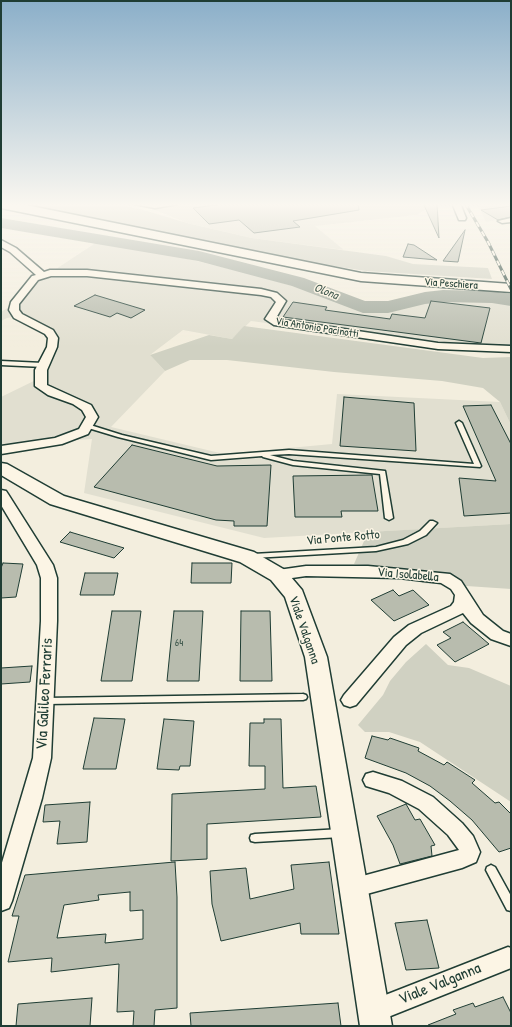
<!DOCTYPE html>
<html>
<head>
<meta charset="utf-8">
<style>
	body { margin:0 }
	#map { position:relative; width:512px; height:1027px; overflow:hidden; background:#f3eede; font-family:"Patrick Hand",sans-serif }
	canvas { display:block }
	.frame { position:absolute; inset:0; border:2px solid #1f3d34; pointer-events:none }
</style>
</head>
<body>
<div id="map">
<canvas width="512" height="1027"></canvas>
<div class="frame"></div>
</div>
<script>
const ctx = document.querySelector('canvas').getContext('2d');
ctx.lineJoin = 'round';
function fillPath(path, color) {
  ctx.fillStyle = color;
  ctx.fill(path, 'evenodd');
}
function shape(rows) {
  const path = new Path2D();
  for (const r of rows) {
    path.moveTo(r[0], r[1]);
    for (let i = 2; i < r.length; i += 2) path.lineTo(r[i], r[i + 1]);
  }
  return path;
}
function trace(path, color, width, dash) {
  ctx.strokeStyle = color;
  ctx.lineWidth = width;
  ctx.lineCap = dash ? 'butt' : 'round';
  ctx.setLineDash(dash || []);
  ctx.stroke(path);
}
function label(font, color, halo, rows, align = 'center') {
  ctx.font = font + ' "Patrick Hand",sans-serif';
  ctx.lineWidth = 3;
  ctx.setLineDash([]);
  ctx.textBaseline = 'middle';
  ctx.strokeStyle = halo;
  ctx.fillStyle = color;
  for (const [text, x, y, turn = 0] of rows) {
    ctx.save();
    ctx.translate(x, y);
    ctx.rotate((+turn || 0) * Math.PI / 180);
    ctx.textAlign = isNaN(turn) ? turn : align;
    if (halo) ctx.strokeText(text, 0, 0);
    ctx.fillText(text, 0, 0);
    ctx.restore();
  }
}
fillPath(shape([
	[191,203,436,203,417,215,315,226,344,250,252,238,187,223,152,209],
	[477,203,511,203,511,217,486,222],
	[97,242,142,248,255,275,316,293,358,308,390,309,433,300,465,298,511,305,511,351,438,346,251,321,232,339,183,330,150,355,165,371,111,427,224,454,332,444,337,394,500,402,511,425,511,524,264,538,84,493,92,439,1,444,1,397,40,378,53,338,20,316,7,318,1,321,1,312,14,304,35,278,50,273]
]), '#e1dfd0');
fillPath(shape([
	[14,203,113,203,144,210,187,223,252,238,386,256,413,264,488,268,492,279,366,271,307,262],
	[244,326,483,358,511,357,511,425,500,402,483,388,442,381,334,372,227,360,190,360,165,371,150,355,209,335,232,339],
	[511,524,511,589,422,583,420,570,354,564,368,532],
	[426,644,448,665,469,668,511,686,511,802,420,742,389,732,365,732,358,725,383,695,390,681,406,662]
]), '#d0d1c2');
fillPath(shape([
	[1,218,199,251,304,278,365,301,388,301,425,292,443,290,492,291,511,294,511,306,492,303,443,302,425,304,388,313,363,313,292,286,198,261,1,228,1,218]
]), '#a0a89b');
const building = shape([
	[230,203,358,203,359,210,293,221,300,227,254,233,239,220,209,224,193,208,230,203],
	[423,203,437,203,439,238,423,203],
	[511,206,511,217,498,220,481,210,511,206],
	[465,230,458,262,443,261,465,230],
	[408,244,414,245,437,260,403,257,408,244],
	[95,295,145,310,131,318,117,313,110,317,74,306,95,295],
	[431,301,490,308,481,343,283,317,293,302,327,307,325,310,390,319,392,314,425,318,431,301],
	[344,397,414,403,416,451,340,446,344,397],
	[491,405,511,444,511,513,464,516,459,478,496,481,463,406,491,405],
	[132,445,217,466,271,465,267,526,234,526,234,521,216,520,94,487,132,445],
	[372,475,378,511,341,511,342,517,295,517,293,476,372,475],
	[70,532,124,548,114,558,60,542,70,532],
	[3,563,23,564,16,597,1,598,1,568,3,563],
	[192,563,232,563,231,583,191,583,192,563],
	[85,573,118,573,114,595,80,595,85,573],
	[393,590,399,596,413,590,429,605,394,621,371,600,393,590],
	[112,611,141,611,132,681,101,681,112,611],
	[174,611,203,611,199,681,167,681,174,611],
	[241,611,270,611,272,681,240,681,241,611],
	[463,622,489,644,455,662,437,645,451,638,443,632,463,622],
	[32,666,30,682,1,684,1,668,32,666],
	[94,718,125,719,116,769,83,769,94,718],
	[164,719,194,721,190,766,180,766,179,770,157,769,164,719],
	[264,719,281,719,283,788,316,786,321,817,207,824,207,859,171,861,172,794,265,789,265,766,249,766,250,723,264,723,264,719],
	[372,736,388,740,390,738,419,748,418,751,444,765,447,762,475,780,472,783,495,803,499,802,511,814,511,848,499,852,472,820,450,801,430,786,406,773,365,758,372,736],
	[90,802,87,842,57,844,60,821,43,822,45,805,90,802],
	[406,804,415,820,420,819,435,845,431,846,432,856,400,864,393,845,377,816,406,804],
	[175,862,177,897,177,1008,155,1010,154,1026,133,1026,134,1011,117,1012,119,964,51,972,52,958,8,962,19,916,12,916,25,875,175,862],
	[130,892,130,911,143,910,143,939,105,943,106,934,57,938,64,905,99,900,98,895,130,892],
	[329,862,339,934,301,934,300,923,221,941,212,904,210,871,246,868,250,899,294,889,291,865,329,862],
	[427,920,439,968,406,970,395,923,427,920],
	[503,997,511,1013,511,1026,428,1026,428,1025,456,1014,453,1010,473,1003,475,1007,503,997],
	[92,998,90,1026,16,1026,18,1004,92,998],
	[338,1003,341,1026,191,1026,190,1013,338,1003]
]);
fillPath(building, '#b8bcae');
trace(building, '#1f3d34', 1);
const lane = shape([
	[1,361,43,363,46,365,43,367,1,365,1,361],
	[459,421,462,423,481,466,480,467,289,454,270,455,293,461,385,471,393,518,389,520,385,518,380,474,293,465,263,457,262,456,211,460,118,437,85,427,84,426,87,424,122,435,211,456,289,450,474,464,456,423,459,421],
	[430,521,433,521,437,523,426,535,408,544,376,551,253,558,249,556,253,554,376,547,403,540,420,531,430,521],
	[303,694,306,695,307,697,306,699,303,700,46,704,43,703,42,701,43,699,46,698,303,694],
	[341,829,345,830,346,833,345,836,341,837,255,842,251,841,250,838,251,835,255,834,341,829],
	[491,865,495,867,511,896,511,911,507,910,486,870,487,867,491,865]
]);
const street = shape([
	[128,203,155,204,184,203,155,208,128,203],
	[452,203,460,203,466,218,465,220,459,220,452,203],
	[511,218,511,222,502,223,498,221,511,218],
	[1,240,16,248,44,272,50,270,87,270,261,289,277,293,286,301,276,318,277,319,438,343,511,346,511,352,438,349,274,325,265,319,276,302,271,297,261,295,87,276,51,276,38,280,19,304,19,310,22,314,53,330,58,338,57,347,47,370,47,385,91,405,98,417,88,434,62,444,1,454,1,446,55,438,79,429,86,417,82,410,73,404,48,395,35,386,35,370,47,347,48,338,45,334,14,318,9,310,11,302,32,276,36,275,10,252,1,247,1,240],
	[1,490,6,491,8,494,53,565,57,578,57,621,51,758,42,798,12,901,9,908,1,911,1,866,33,758,41,621,41,578,37,565,1,505,1,490],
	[306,566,368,566,450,574,461,581,483,615,503,631,511,634,511,646,491,639,471,623,463,613,421,633,406,645,356,705,350,707,344,705,341,700,344,695,394,637,409,625,451,606,454,602,455,595,451,589,441,583,399,578,306,576,278,580,273,579,270,575,273,571,278,570,306,566],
	[373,772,402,781,433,797,462,823,473,836,480,852,476,862,462,868,352,898,344,895,341,888,344,881,459,850,448,835,419,809,389,793,366,786,363,780,366,774,373,772],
	[508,947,511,948,511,968,373,1023,365,1019,361,1011,365,1003,508,947]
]);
const secondary = shape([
	[1,463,7,464,64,496,254,552,285,570,302,590,327,657,392,1026,360,1026,305,657,285,597,271,580,240,562,50,504,1,475,1,463]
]);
const primary = shape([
	[1,203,16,203,361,273,511,284,511,292,361,281,1,208,1,203]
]);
trace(lane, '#1f3d34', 3);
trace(street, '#1f3d34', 3);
trace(secondary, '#1f3d34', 3);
trace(primary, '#1f3d34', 3);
fillPath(lane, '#fcf5e5');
fillPath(street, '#fcf5e5');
fillPath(secondary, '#fcf5e5');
fillPath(primary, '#fcf5e5');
const rail = shape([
	[465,203,488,242,511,289]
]);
trace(rail, '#1f3d34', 3);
trace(rail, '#fcf5e5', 2, [5.5]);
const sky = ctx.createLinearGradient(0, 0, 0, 347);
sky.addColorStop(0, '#8bafc9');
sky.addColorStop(0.59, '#faf7f0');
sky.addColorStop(1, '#faf7f000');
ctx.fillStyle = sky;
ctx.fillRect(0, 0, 512, 347);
label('11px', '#1f3d34', '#fcf5e5', [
	["Via Peschiera",451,284,4],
	["Via Antonio Pacinotti",317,328,9]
]);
label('11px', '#455d52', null, [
	["64",179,643]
]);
label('italic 12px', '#465d53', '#fcf5e5', [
	["Olona",326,292,21]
]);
label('13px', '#1f3d34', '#fcf5e5', [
	["Via Ponte Rotto",343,538,-5],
	["Via Isolabella",408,575,5],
	["Viale Valganna",304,630,71]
]);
label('16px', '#1f3d34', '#fcf5e5', [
	["Via Galileo Ferraris",45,694,-87],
	["Viale Valganna",440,984,-22]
]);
</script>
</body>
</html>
